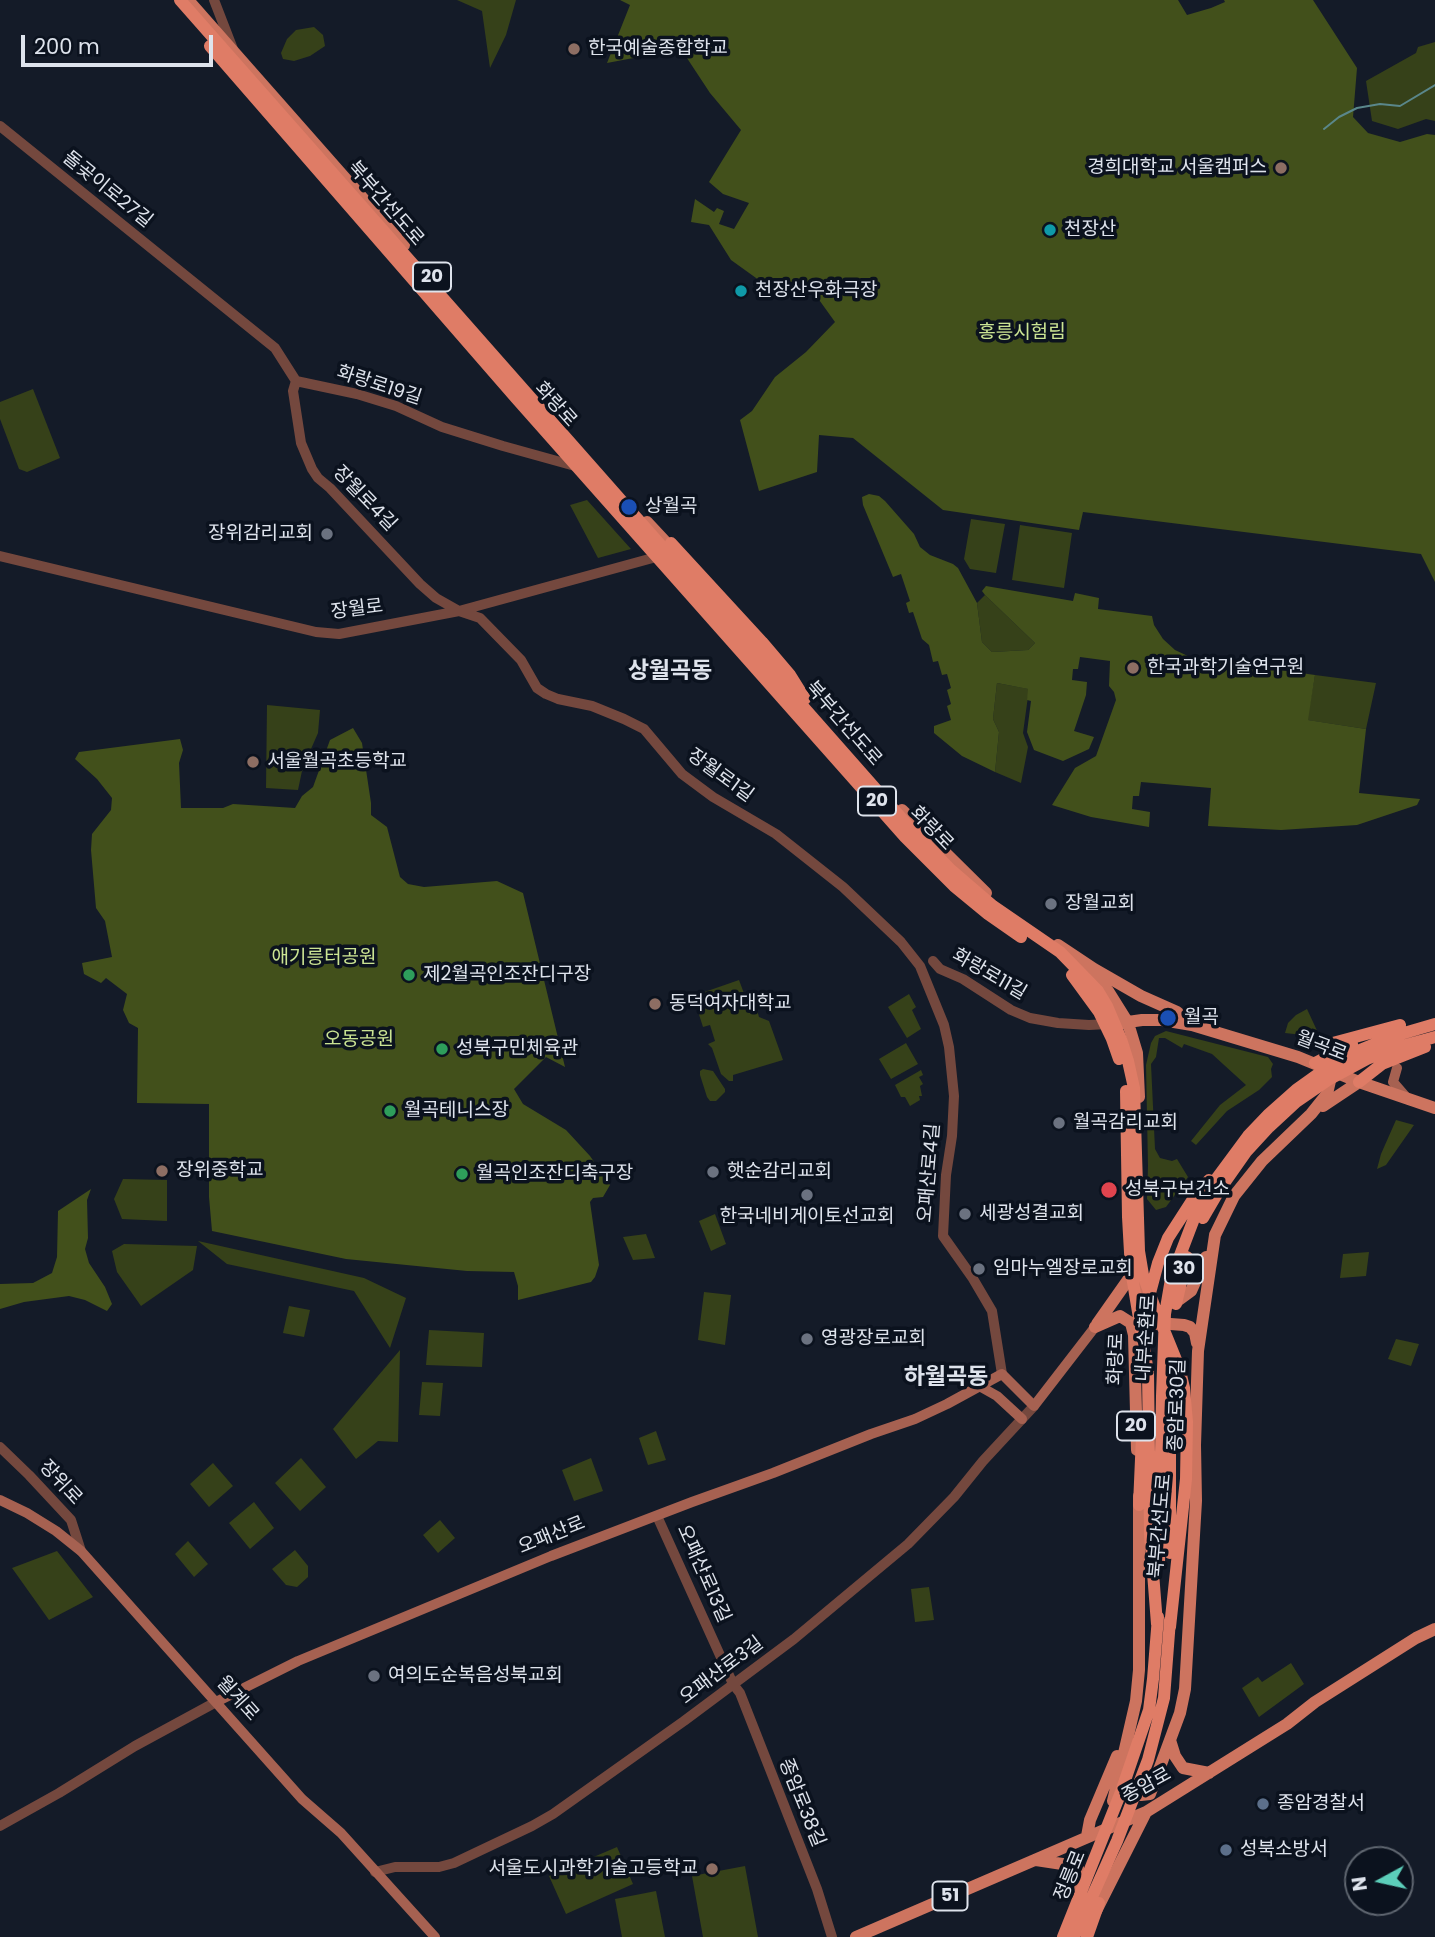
<!DOCTYPE html>
<html>
<head>
<meta charset="utf-8">
<style>
	body { margin:0 }
	#map { position:relative; width:1435px; height:1937px; overflow:hidden; background:#141b28; font-family:Poppins,sans-serif }
	canvas { display:block }
	.north { position:absolute; left:1344px; top:1846px; width:70px; height:70px; box-sizing:border-box; background:#0b121e; border:2px solid #5f6670; border-radius:50%; rotate:262deg; font-size:19px; font-weight:700; line-height:28px; text-align:center; color:#dee3ec }
	.north::after { content:''; display:block; margin:auto; width:24px; height:32px; background:#5cceba; clip-path:polygon(50% 0,100% 100%,50% 72%,0 100%) }
	.scale { position:absolute; left:21px; top:35px; width:192px; height:32px; box-sizing:border-box; border:4px solid #dee3ec; border-top:0; padding-left:9px; font-size:21px; line-height:24px; white-space:nowrap; color:#dee3ec; -webkit-text-stroke:5px #0b121e; paint-order:stroke }
</style>
</head>
<body>
<div id="map">
<canvas width="1435" height="1937"></canvas>
<div class="north">N</div>
<div class="scale">200 m</div>
</div>
<script>
const ctx = document.querySelector('canvas').getContext('2d');
ctx.lineJoin = 'round';
function fillPath(path, color) {
  ctx.fillStyle = color;
  ctx.fill(path, 'evenodd');
}
function shape(rows) {
  const path = new Path2D();
  for (const r of rows) {
    path.moveTo(r[0], r[1]);
    for (let i = 2; i < r.length; i += 2) path.lineTo(r[i], r[i + 1]);
  }
  return path;
}
function trace(path, color, width, dash) {
  ctx.strokeStyle = color;
  ctx.lineWidth = width;
  ctx.lineCap = dash ? 'butt' : 'round';
  ctx.setLineDash(dash || []);
  ctx.stroke(path);
}
function label(font, color, halo, rows, align = 'center') {
  ctx.font = font + ' Poppins,"Noto Sans KR",sans-serif';
  ctx.lineWidth = 7;
  ctx.setLineDash([]);
  ctx.textBaseline = 'middle';
  ctx.strokeStyle = halo;
  ctx.fillStyle = color;
  for (const [text, x, y, turn = 0] of rows) {
    ctx.save();
    ctx.translate(x, y);
    ctx.rotate((+turn || 0) * Math.PI / 180);
    ctx.textAlign = isNaN(turn) ? turn : align;
    if (halo) ctx.strokeText(text, 0, 0);
    ctx.fillText(text, 0, 0);
    ctx.restore();
  }
}
fillPath(shape([
	[457,0,516,0,506,35,490,68,482,11],
	[314,27,323,35,325,46,310,56,294,61,283,59,281,53,287,39,296,30],
	[1435,42,1435,121,1426,119,1398,129,1372,121,1366,81,1416,53,1418,47],
	[33,389,60,458,27,472,19,469,0,419,0,402],
	[587,500,631,549,598,558,570,505],
	[971,519,1005,524,996,573,970,569,964,559],
	[1020,525,1072,533,1064,588,1012,580],
	[985,595,1035,643,1028,650,992,652,982,642,977,603],
	[1315,675,1376,683,1366,729,1307,720],
	[997,683,1029,689,1023,733,1028,747,1021,783,995,772,999,732,993,719],
	[267,705,320,710,318,733,311,749,309,764,302,771,298,790,266,788],
	[739,980,748,1004,757,1010,759,1017,769,1021,783,1060,733,1075,733,1081,729,1081,721,1074,712,1048,708,1044,715,1041,710,1025,703,1027,693,996],
	[909,994,916,1007,912,1010,921,1029,907,1038,888,1007],
	[1307,1009,1320,1037,1285,1033,1288,1023,1296,1015],
	[1166,1031,1268,1057,1273,1064,1271,1069,1272,1077,1259,1090,1227,1111,1196,1145,1191,1141,1220,1105,1246,1085,1212,1054,1184,1044,1182,1048,1165,1038,1159,1038,1156,1057,1151,1064,1155,1149,1160,1158,1172,1161,1177,1159,1188,1177,1166,1207,1156,1210,1147,1199,1148,1166,1146,1065,1151,1043,1155,1036],
	[906,1043,918,1064,891,1079,879,1059],
	[703,1069,713,1071,725,1089,725,1092,716,1101,710,1101,707,1097,700,1075,700,1071],
	[921,1070,923,1075,919,1077,923,1084,920,1086,922,1096,919,1096,920,1100,910,1106,905,1097,901,1097,895,1085],
	[1396,1120,1414,1125,1386,1165,1377,1169,1381,1154],
	[123,1179,167,1180,167,1221,122,1219,114,1199],
	[715,1214,726,1244,711,1251,699,1221],
	[646,1234,655,1258,633,1260,623,1237],
	[198,1241,364,1278,406,1298,390,1348,354,1291,227,1264],
	[124,1244,197,1246,193,1270,141,1306,117,1272,112,1251],
	[1369,1252,1366,1276,1340,1278,1343,1254],
	[704,1292,731,1295,725,1345,698,1340],
	[289,1306,310,1310,304,1337,283,1333],
	[429,1330,484,1333,482,1367,426,1365],
	[1396,1339,1419,1344,1411,1366,1388,1359],
	[400,1350,398,1442,378,1441,356,1459,333,1429],
	[422,1382,443,1383,440,1416,419,1415],
	[656,1431,666,1460,648,1465,639,1438],
	[301,1458,326,1487,300,1511,275,1483],
	[591,1458,603,1491,574,1501,562,1470],
	[213,1463,233,1486,209,1507,190,1484],
	[254,1502,274,1528,250,1549,229,1523],
	[440,1520,455,1538,438,1553,423,1535],
	[188,1541,208,1564,194,1577,175,1554],
	[295,1550,308,1566,308,1577,297,1587,286,1585,272,1569],
	[57,1551,93,1597,49,1620,12,1568],
	[929,1587,934,1620,915,1622,911,1589],
	[1291,1663,1304,1684,1259,1717,1242,1688,1258,1677,1262,1682],
	[617,1847,633,1884,566,1914,549,1876],
	[745,1866,758,1937,703,1937,692,1876],
	[656,1891,665,1937,622,1937,615,1899]
]), '#364119');
fillPath(shape([
	[620,0,1178,0,1187,15,1211,8,1225,2,1224,0,1313,0,1357,68,1353,117,1368,133,1400,142,1427,134,1435,135,1435,582,1421,554,1083,512,1079,530,943,510,853,438,819,435,817,472,759,491,740,420,752,411,775,377,806,352,835,322,817,297,808,292,785,289,763,283,731,260,709,225,691,222,695,199,714,212,717,208,724,211,719,224,734,229,749,203,723,194,709,182,741,130,710,93,681,49,607,63,630,5],
	[869,494,879,496,885,501,914,534,920,547,930,555,953,564,958,568,977,603,982,642,992,652,1028,650,1035,643,985,595,982,591,986,586,1073,601,1075,593,1099,598,1098,609,1152,616,1154,625,1163,639,1175,650,1190,657,1315,675,1308,720,1366,729,1359,793,1420,799,1417,805,1357,825,1281,830,1208,826,1211,788,1141,782,1139,796,1133,796,1132,809,1150,812,1149,827,1091,817,1052,805,1075,768,1096,756,1116,700,1114,692,1109,686,1110,661,1080,657,1078,669,1073,669,1072,680,1087,682,1086,695,1074,731,1094,737,1089,749,1063,761,1034,750,1027,732,1031,701,1027,700,1028,689,997,683,993,719,999,732,995,772,962,756,934,733,934,726,951,720,947,706,951,704,947,690,951,688,947,674,942,675,938,661,933,662,929,645,922,639,913,612,909,613,906,603,910,601,901,574,893,577,863,505,862,497],
	[353,728,362,743,371,803,371,815,387,827,400,877,408,884,424,887,497,881,523,893,565,1067,546,1057,514,1089,523,1104,566,1130,590,1156,610,1185,603,1197,593,1198,590,1202,599,1265,595,1277,591,1282,518,1300,518,1286,514,1272,467,1271,346,1259,212,1231,209,1197,209,1104,137,1103,138,1028,129,1023,123,1010,127,994,106,978,101,983,84,974,82,963,112,957,105,921,96,908,91,850,92,834,111,810,112,798,97,779,75,759,79,752,180,739,183,750,179,763,181,808,223,808,233,804,295,808,302,796,313,787,330,740],
	[91,1189,87,1200,88,1238,85,1249,89,1263,105,1287,112,1304,107,1311,85,1300,69,1296,24,1302,0,1309,0,1284,33,1283,52,1273,57,1257,58,1211]
]), '#42501b');
trace(shape([
	[1324,129,1339,117,1357,108,1380,104,1400,106,1435,85]
]), '#5a878b', 2);
trace(shape([
	[214,0,233,49],
	[0,126,275,348,296,381,357,394,396,406,442,427,503,446,575,466],
	[296,381,293,391,301,443,312,469,318,478,330,488,420,584,436,598,459,611,480,618,521,660,537,688,546,694,558,699,592,706,624,719,644,729,682,774,713,797,776,834,843,887,901,942,920,966,944,1025,949,1047,954,1096,952,1136,946,1175,943,1236,972,1277,992,1311,1002,1374],
	[0,556,316,632,339,634,459,611,660,556],
	[933,961,940,969,963,979,1011,1010,1030,1018,1058,1023,1089,1025,1108,1024],
	[0,1447,29,1475,71,1520,81,1551],
	[657,1516,733,1684,740,1693,817,1889,832,1937],
	[0,1826,59,1793,135,1746,216,1702],
	[375,1872,395,1867,439,1867,454,1863,532,1826,553,1814,684,1721,794,1639,908,1544,954,1497,983,1461,1034,1406]
]), '#74483e', 10);
trace(shape([
	[1397,1068,1393,1082,1406,1097],
	[981,1387,997,1396,1022,1419],
	[0,1500,27,1513,56,1531,81,1551,302,1799,341,1833,435,1937],
	[216,1702,298,1661,551,1556,692,1502,773,1473,871,1434,915,1419,947,1404,1002,1374,1034,1406,1095,1327]
]), '#a66151', 10);
trace(shape([
	[188,0,404,245],
	[647,522,675,552],
	[902,810,986,893],
	[1058,945,1094,969,1141,996,1177,1012,1192,1025],
	[1090,977,1108,991,1128,1023,1137,1053,1139,1097],
	[1121,1023,1142,1020,1162,1020,1192,1025,1298,1057,1359,1082,1435,1108],
	[1323,1106,1359,1082],
	[1172,1302,1176,1302,1191,1291,1206,1257],
	[1097,1324,1135,1270],
	[1095,1327,1120,1316,1131,1323,1134,1335,1157,1323,1184,1325,1190,1327,1195,1333,1197,1343],
	[1137,1450,1134,1335,1142,1307,1139,1270],
	[1170,1740,1175,1756,1183,1768,1209,1773],
	[1124,1774,1129,1791,1141,1795,1150,1794,1180,1713,1185,1689,1196,1501,1195,1445,1198,1351,1215,1235,1234,1196,1262,1161,1311,1114,1327,1094,1330,1081,1328,1071],
	[1113,1801,1136,1701,1139,1670,1139,1496],
	[1087,1836,1090,1820,1117,1756],
	[1036,1860,1069,1865,1078,1869,1082,1877,1080,1889],
	[1096,1911,1146,1812],
	[856,1937,1146,1812,1287,1724,1315,1702,1416,1638,1435,1629]
]), '#cd745f', 12);
trace(shape([
	[180,0,911,829,950,869,993,906,1060,952,1098,991,1107,1006,1121,1039,1128,1061,1134,1088,1139,1251,1143,1275,1155,1308,1179,1367,1184,1388,1187,1422,1186,1479,1170,1627],
	[210,46,516,398,905,837,954,886,988,914,1021,937],
	[671,543,762,642,790,675,805,699],
	[1072,975,1099,1012,1112,1039,1119,1059],
	[1329,1044,1400,1025],
	[1315,1063,1352,1044],
	[1359,1082,1382,1064,1425,1047],
	[1126,1091,1128,1217,1131,1270,1148,1372,1150,1534,1157,1624],
	[1203,1218,1220,1189,1246,1152,1269,1127,1296,1102,1328,1080,1367,1059,1395,1048,1435,1037],
	[1150,1293,1158,1263,1168,1238,1197,1193,1209,1180],
	[1176,1304,1187,1257],
	[1139,1505,1142,1436],
	[1170,1553,1170,1392],
	[1159,1564,1162,1396,1165,1314,1171,1279,1195,1216,1211,1186,1248,1136,1269,1114,1296,1090,1324,1070,1360,1050,1394,1036,1435,1024],
	[1063,1937,1121,1792,1149,1710,1153,1679,1158,1617],
	[1074,1937,1117,1841,1148,1760,1164,1698,1170,1620],
	[1087,1937,1099,1903]
]), '#df7c66', 12);
for (const [x, y, r, color] of [
	[574,49,7,"#8d6e63"],
	[1281,168,7,"#8d6e63"],
	[1050,230,7,"#0f9aa8"],
	[741,291,7,"#0f9aa8"],
	[629,507,9,"#1a4fb4"],
	[327,534,7,"#6b7280"],
	[1133,668,7,"#8d6e63"],
	[253,762,7,"#8d6e63"],
	[1051,904,7,"#6b7280"],
	[409,975,7,"#2e9e5b"],
	[655,1004,7,"#8d6e63"],
	[1168,1018,9,"#1a4fb4"],
	[442,1049,7,"#2e9e5b"],
	[390,1111,7,"#2e9e5b"],
	[1059,1123,7,"#6b7280"],
	[162,1171,7,"#8d6e63"],
	[713,1172,7,"#6b7280"],
	[462,1174,7,"#2e9e5b"],
	[1109,1190,9,"#e0444e"],
	[807,1195,7,"#6b7280"],
	[965,1214,7,"#6b7280"],
	[979,1269,7,"#6b7280"],
	[807,1339,7,"#6b7280"],
	[374,1676,7,"#6b7280"],
	[1263,1804,7,"#5c6f8a"],
	[1226,1850,7,"#5c6f8a"],
	[712,1869,7,"#8d6e63"]
]) {
  const dot = new Path2D();
  dot.arc(x, y, r, 0, 2 * Math.PI);
  ctx.fillStyle = color;
  ctx.fill(dot);
  trace(dot, '#0b121e', 2.5);
}
for (const [x, y, w] of [
	[432,277,38],
	[877,801,38],
	[1184,1269,38],
	[1136,1426,38],
	[950,1896,35]
]) {
  const box = new Path2D();
  box.roundRect(x - w / 2, y - 14.5, w, 29, 5);
  ctx.fillStyle = '#0b121e';
  ctx.fill(box);
  trace(box, '#dee3ec', 2);
}
label('bold 18px', '#dee3ec', null, [
	["20",432,277],
	["20",877,801],
	["30",1184,1269],
	["20",1136,1426],
	["51",950,1896]
]);
label('19px', '#dee3ec', '#0b121e', [
	["한국예술종합학교",588,49],
	["경희대학교 서울캠퍼스",1267,168,"right"],
	["천장산",1064,230],
	["천장산우화극장",755,291],
	["상월곡",645,507],
	["장위감리교회",313,534,"right"],
	["한국과학기술연구원",1147,668],
	["서울월곡초등학교",267,762],
	["장월교회",1065,904],
	["제2월곡인조잔디구장",423,975],
	["동덕여자대학교",669,1004],
	["월곡",1184,1018],
	["성북구민체육관",456,1049],
	["월곡테니스장",404,1111],
	["월곡감리교회",1073,1123],
	["장위중학교",176,1171],
	["햇순감리교회",727,1172],
	["월곡인조잔디축구장",476,1174],
	["성북구보건소",1125,1190],
	["세광성결교회",979,1214],
	["한국네비게이토선교회",807,1217,"center"],
	["임마누엘장로교회",993,1269],
	["영광장로교회",821,1339],
	["여의도순복음성북교회",388,1676],
	["종암경찰서",1277,1804],
	["성북소방서",1240,1850],
	["서울도시과학기술고등학교",698,1869,"right"]
], 'left');
label('19px', '#dee3ec', '#0b121e', [
	["돌곶이로27길",107,190,39],
	["북부간선도로",385,204,49],
	["화랑로19길",379,386,18],
	["화랑로",555,405,48],
	["장월로4길",364,499,46],
	["장월로",357,610,-7],
	["북부간선도로",843,724,49],
	["장월로1길",720,776,36],
	["화랑로",931,829,46],
	["화랑로11길",989,975,30],
	["월곡로",1321,1047,21],
	["오패산로4길",930,1173,-85],
	["내부순환로",1147,1338,-86],
	["화랑로",1117,1359,-88],
	["종암로30길",1178,1405,-88],
	["장위로",60,1483,47],
	["북부간선도로",1161,1526,-85],
	["오패산로",552,1536,-22],
	["오패산로13길",703,1574,66],
	["오패산로3길",722,1671,-37],
	["월계로",237,1699,48],
	["종암로",1147,1786,-29],
	["종암로38길",801,1803,68],
	["정릉로",1071,1876,-68]
]);
label('19px', '#cbe493', '#0b121e', [
	["홍릉시험림",1022,333],
	["애기릉터공원",324,958],
	["오동공원",359,1040]
]);
label('bold 23px', '#dee3ec', '#0b121e', [
	["상월곡동",670,672],
	["하월곡동",946,1378]
]);
</script>
</body>
</html>
